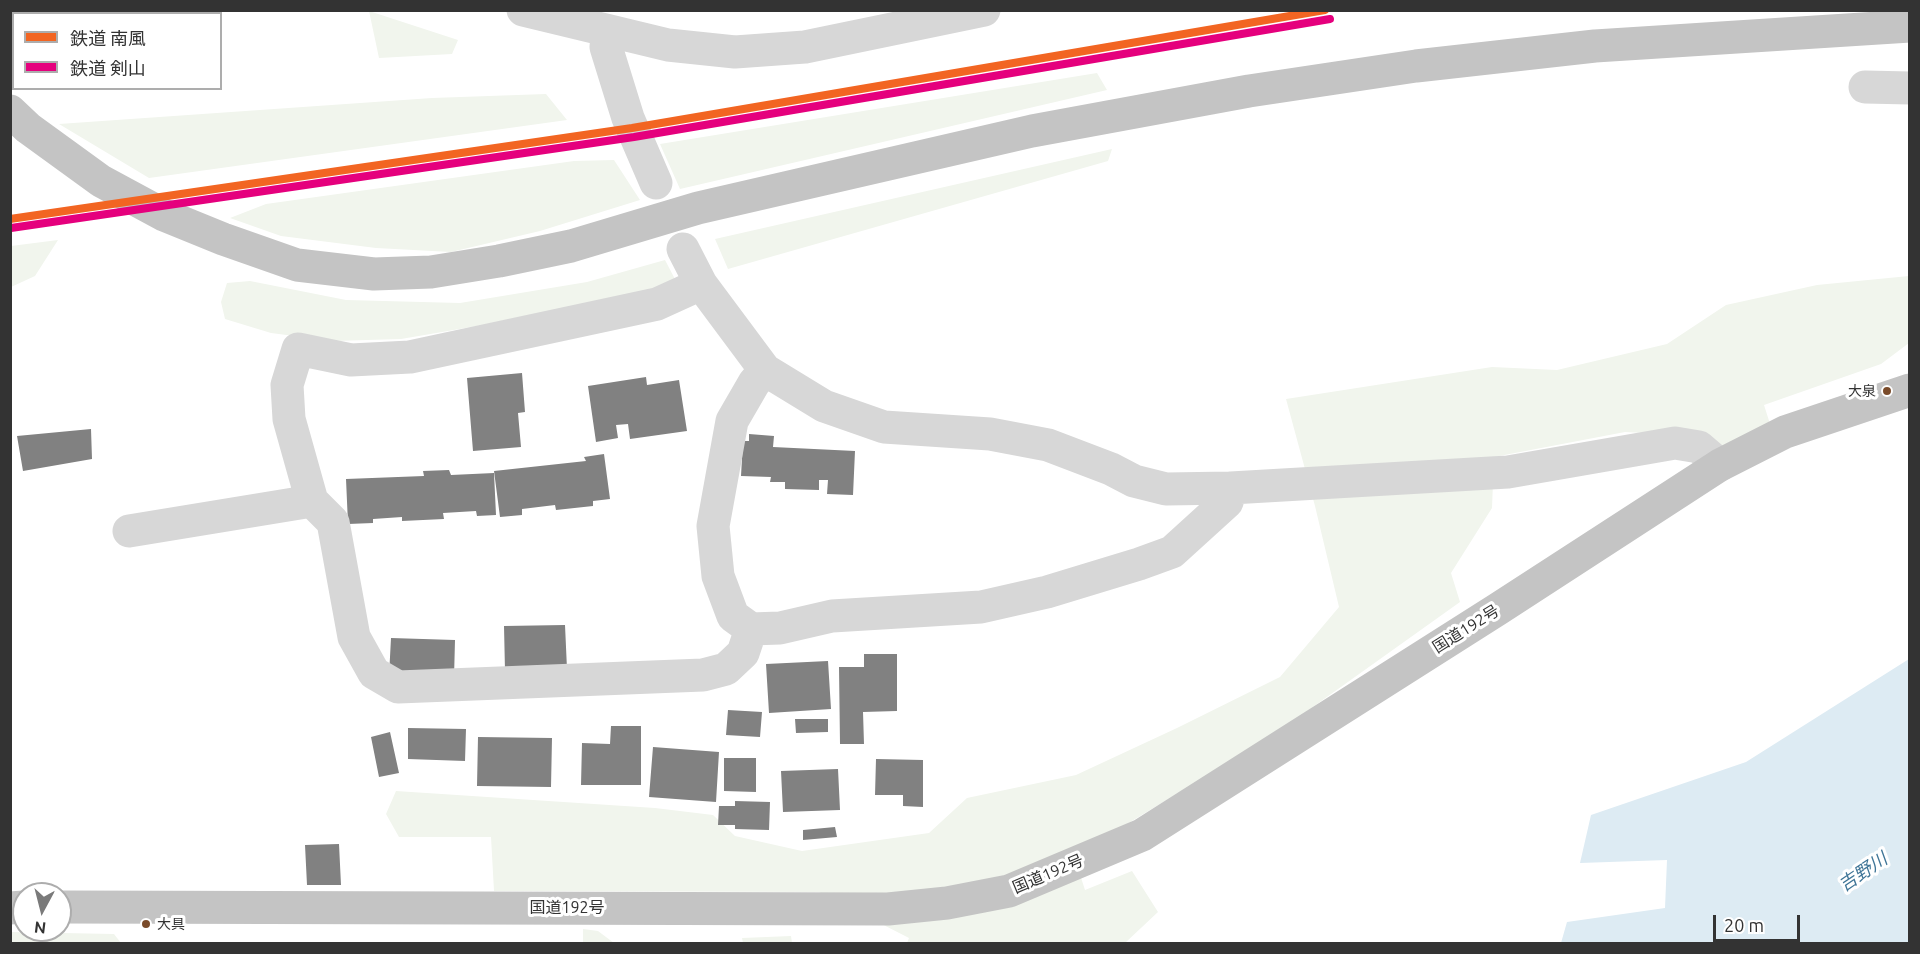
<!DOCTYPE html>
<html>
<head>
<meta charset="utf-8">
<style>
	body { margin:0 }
	#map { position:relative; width:1920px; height:954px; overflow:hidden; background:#fff; font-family:Ubuntu,"Noto Sans JP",sans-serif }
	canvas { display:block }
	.frame { position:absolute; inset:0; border:12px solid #333; pointer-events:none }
	.legend { position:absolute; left:12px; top:12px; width:210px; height:78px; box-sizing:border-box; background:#fff; border:2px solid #adadad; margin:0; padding:8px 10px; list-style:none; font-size:18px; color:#333 }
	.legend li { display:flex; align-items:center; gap:12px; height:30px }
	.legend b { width:30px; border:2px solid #adadad }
	.north { position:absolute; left:12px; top:882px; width:60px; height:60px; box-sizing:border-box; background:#fff; border:2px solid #adadad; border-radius:50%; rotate:187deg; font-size:16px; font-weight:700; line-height:24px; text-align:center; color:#333 }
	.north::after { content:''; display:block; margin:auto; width:21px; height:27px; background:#7a7a7a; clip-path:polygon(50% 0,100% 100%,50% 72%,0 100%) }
	.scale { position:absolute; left:1713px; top:915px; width:87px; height:27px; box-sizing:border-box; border:3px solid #333; border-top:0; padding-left:8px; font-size:18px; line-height:21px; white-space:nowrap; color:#333; -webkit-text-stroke:4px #fff; paint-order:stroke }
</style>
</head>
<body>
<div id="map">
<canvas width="1920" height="954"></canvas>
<div class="frame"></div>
<ul class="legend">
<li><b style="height:8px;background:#f26522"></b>鉄道 南風</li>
<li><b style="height:8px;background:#e5007d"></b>鉄道 剣山</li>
</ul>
<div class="north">N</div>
<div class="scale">20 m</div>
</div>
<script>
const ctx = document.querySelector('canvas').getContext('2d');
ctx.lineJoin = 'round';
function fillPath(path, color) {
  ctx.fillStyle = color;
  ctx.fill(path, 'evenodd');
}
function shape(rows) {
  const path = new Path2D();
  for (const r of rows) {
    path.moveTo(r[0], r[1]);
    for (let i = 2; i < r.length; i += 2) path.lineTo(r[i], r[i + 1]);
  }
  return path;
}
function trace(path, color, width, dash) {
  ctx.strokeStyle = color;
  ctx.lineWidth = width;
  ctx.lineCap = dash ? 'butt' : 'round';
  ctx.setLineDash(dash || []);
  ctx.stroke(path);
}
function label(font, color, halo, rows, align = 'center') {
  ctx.font = font + ' Ubuntu,"Noto Sans JP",sans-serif';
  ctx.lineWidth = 6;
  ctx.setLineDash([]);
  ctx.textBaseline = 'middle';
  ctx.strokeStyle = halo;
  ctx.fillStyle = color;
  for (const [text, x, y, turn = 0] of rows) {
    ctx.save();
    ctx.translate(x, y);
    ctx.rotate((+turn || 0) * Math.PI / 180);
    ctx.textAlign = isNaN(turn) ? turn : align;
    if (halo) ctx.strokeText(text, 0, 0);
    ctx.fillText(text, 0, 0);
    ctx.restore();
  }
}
fillPath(shape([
	[369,11,458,40,452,54,379,58],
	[1097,73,1107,90,680,189,660,144],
	[546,94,567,120,149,178,59,124,432,98],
	[1112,149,1108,161,728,269,715,239],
	[614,160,640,200,540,231,451,252,376,248,281,236,230,218,266,204,574,161],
	[58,240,35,276,11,287,11,246],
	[665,260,677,283,530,317,401,339,333,341,271,333,225,319,221,302,227,283,250,281,346,300,460,303,587,282],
	[1909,276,1909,343,1881,364,1764,405,1771,427,1725,452,1706,436,1625,432,1494,457,1492,508,1451,573,1460,602,1275,734,1127,824,1072,850,1085,890,1132,871,1158,912,1125,943,907,943,909,938,819,892,494,891,491,837,399,837,386,814,396,791,655,808,713,815,735,836,802,851,929,833,967,798,1076,775,1177,728,1280,677,1339,607,1315,506,1286,399,1492,367,1557,370,1667,344,1726,305,1817,285],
	[583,929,598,931,614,943,583,943],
	[11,932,114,934,121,943,11,943],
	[791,936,792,943,743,943,742,938]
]), '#f1f5ed');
fillPath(shape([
	[1909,659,1909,943,1561,943,1567,922,1665,908,1667,860,1580,863,1591,815,1746,762]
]), '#ddebf3');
fillPath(shape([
	[522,373,525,412,518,413,521,447,473,451,467,378],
	[646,377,647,385,679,380,687,431,630,439,628,424,616,425,618,438,596,442,588,386],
	[91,429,92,459,23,471,17,436],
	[749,434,774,436,773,447,855,451,853,495,827,494,828,480,819,480,819,490,785,489,785,482,770,482,771,477,741,476,743,441,749,441],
	[604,454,610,499,593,501,593,506,556,510,555,505,522,509,522,515,500,517,494,471,586,461,584,457],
	[449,470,451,475,494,473,496,515,477,516,476,511,443,513,444,519,402,521,402,517,373,519,373,523,348,524,346,479,424,476,423,471],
	[565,625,567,669,505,671,504,626],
	[391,638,455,640,454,678,389,676],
	[864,654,897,654,897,711,863,712,864,744,840,744,839,667,864,667],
	[828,661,831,709,769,713,766,664],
	[728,710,762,712,760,737,726,735],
	[795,719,828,719,828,732,796,733],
	[611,726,641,726,641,785,581,785,582,743,610,744],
	[408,728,466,729,465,761,408,759],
	[390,732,399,773,379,777,371,737],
	[478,737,552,738,551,787,477,786],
	[653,747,719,752,716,802,649,797],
	[724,758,756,758,756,792,724,791],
	[876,759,923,760,923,807,903,806,903,795,875,795],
	[838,769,840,810,783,812,781,771],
	[735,801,770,802,769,830,735,829,735,825,718,825,719,806,735,806],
	[835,827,837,837,803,840,803,830],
	[339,844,341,885,307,885,305,845]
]), '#818181');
trace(shape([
	[523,10,668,45,735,52,805,47,984,10],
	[607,32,606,47,628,118,656,183],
	[1865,87,1910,88],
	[683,249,701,284,765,370,824,406,884,427,990,434,1048,445,1111,469,1134,481,1166,489,1231,488,1508,472,1675,443,1699,447,1720,465],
	[765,370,754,383,732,421,713,526,718,576,733,616,751,629,780,628,832,616,981,607,1047,592,1139,564,1172,552,1227,502,1231,488],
	[312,501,289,419,287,385,298,349,351,360,410,357,657,304,701,284],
	[129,531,312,501,333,522,354,637,374,673,398,687,703,675,726,669,743,653,751,629]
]), '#d7d7d7', 33);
trace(shape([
	[10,111,28,128,101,181,164,215,223,239,297,265,374,274,431,272,499,261,571,246,698,208,1032,131,1249,91,1416,66,1595,46,1910,26],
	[60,907,888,909,947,903,1009,891,1142,835,1498,609,1720,465,1785,432,1910,390],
	[10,908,24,907]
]), '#c4c4c4', 33);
trace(shape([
	[10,219,632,128,1325,10]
]), '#f26522', 8);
trace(shape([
	[11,228,634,137,1330,19]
]), '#e5007d', 8);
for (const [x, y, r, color] of [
	[1887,391,5,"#7a4b2a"],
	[146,924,5,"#7a4b2a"]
]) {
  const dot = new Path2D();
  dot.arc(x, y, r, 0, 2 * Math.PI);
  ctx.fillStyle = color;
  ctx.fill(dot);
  trace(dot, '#fff', 2);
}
label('14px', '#333', '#fff', [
	["大泉",1876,391],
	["大具",157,924,"left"]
], 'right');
label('16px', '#333', '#fff', [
	["国道192号",1466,629,-32],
	["国道192号",1048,874,-23],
	["国道192号",567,908]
]);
label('italic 18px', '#3f7597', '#fff', [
	["吉野川",1863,872,-34]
]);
</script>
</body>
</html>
